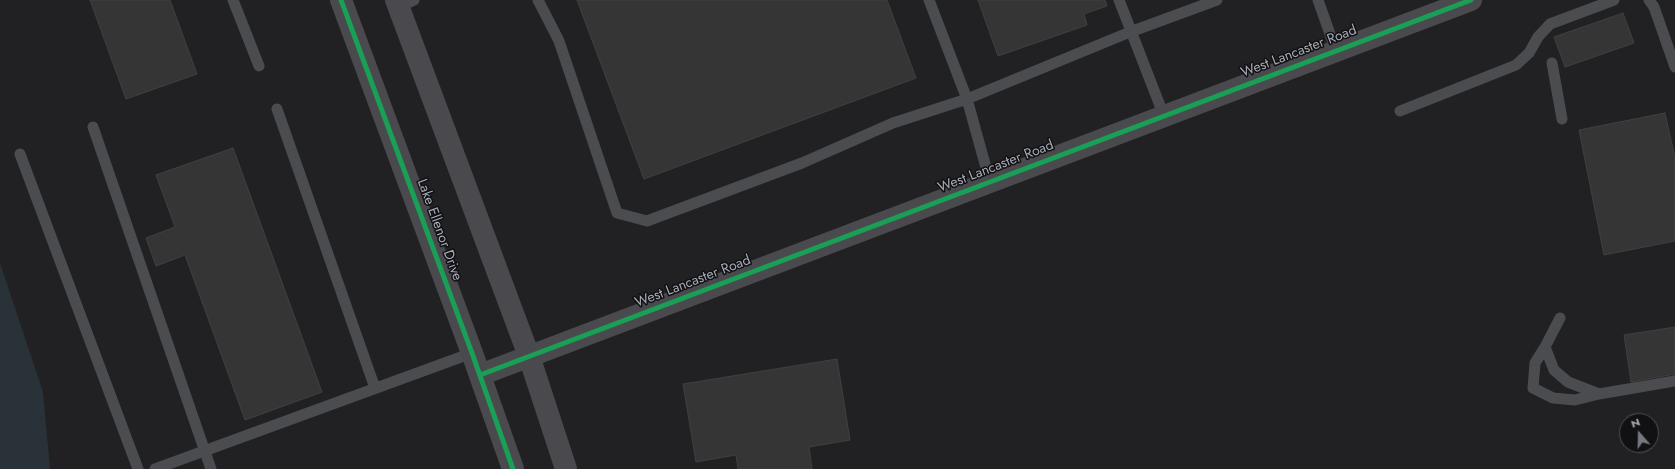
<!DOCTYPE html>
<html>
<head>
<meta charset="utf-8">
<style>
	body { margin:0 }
	#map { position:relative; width:1675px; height:469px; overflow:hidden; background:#171717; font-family:Jost,sans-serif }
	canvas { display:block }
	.north { position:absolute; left:1619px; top:413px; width:40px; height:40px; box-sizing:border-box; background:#111113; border:1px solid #4d4f55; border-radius:50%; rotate:340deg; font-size:11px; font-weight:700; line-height:16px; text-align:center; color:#a8adb8 }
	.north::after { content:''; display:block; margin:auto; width:14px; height:18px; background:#757880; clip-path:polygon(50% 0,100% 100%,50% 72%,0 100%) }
</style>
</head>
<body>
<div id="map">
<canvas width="1675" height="469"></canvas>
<div class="north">N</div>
</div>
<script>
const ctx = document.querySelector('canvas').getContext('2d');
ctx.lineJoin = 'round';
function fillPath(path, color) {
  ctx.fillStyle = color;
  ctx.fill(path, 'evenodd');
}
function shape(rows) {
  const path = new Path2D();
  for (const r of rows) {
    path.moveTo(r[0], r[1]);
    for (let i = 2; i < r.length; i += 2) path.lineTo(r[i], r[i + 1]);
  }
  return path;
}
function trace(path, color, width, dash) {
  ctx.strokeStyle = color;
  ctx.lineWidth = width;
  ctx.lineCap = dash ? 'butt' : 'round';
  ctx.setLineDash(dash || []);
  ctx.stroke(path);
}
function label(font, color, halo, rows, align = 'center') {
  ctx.font = font + ' Jost,sans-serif';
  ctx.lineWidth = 3;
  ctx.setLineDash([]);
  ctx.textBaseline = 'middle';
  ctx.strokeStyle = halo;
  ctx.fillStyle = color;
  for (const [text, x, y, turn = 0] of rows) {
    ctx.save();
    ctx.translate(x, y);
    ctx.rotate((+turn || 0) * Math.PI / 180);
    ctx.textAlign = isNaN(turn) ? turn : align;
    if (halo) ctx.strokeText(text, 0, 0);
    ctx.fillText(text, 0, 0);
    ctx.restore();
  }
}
fillPath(shape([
	[0,0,1675,0,1675,469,0,469],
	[1627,421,1651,421,1651,445,1627,445]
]), '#212123');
fillPath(shape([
	[0,263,43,392,50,469,0,469]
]), '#2a3239');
const building = shape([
	[90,0,170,0,197,74,126,99,90,0],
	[577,0,887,0,916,78,644,179,577,0],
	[978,0,1105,0,1107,6,1084,14,1087,25,998,56,978,0],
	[1623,13,1634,43,1565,67,1554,37,1623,13],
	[1665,113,1675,158,1675,241,1604,255,1579,130,1665,113],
	[233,148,322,392,245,420,185,255,156,266,146,238,175,227,156,175,233,148],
	[1675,327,1675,374,1631,382,1624,335,1675,327],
	[837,359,850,440,809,447,812,469,738,469,736,455,696,462,683,384,837,359]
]);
fillPath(building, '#353536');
trace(building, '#3f4043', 1);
trace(shape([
	[233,0,259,66],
	[538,0,559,41,617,213,647,221,802,163,893,123,967,99,1130,32,1217,0],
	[929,0,967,99,990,182],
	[1119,0,1164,116],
	[1318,0,1336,51],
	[1649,0,1654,7,1675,67],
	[399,7,414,0],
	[1552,63,1562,119],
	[277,109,375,388],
	[1400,111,1516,65,1529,53,1538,37,1550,24,1614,0],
	[93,127,211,469],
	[20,154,138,469],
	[1560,318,1545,347,1554,370,1568,382,1599,394,1675,381],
	[1545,347,1535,363,1533,388,1553,398,1575,400,1599,394],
	[155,469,472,353]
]), '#4b4c50', 11);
trace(shape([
	[341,0,472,353,513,469],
	[396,0,529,356,566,469],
	[480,375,1471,0]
]), '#4a4a4e', 22);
trace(shape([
	[341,0,472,353,513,469],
	[480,375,1471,0]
]), '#1a9f57', 5);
label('14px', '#a8adb8', '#111113', [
	["West Lancaster Road",1299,52,-21],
	["West Lancaster Road",996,167,-21],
	["Lake Ellenor Drive",439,230,70],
	["West Lancaster Road",693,282,-21]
]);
</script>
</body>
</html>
